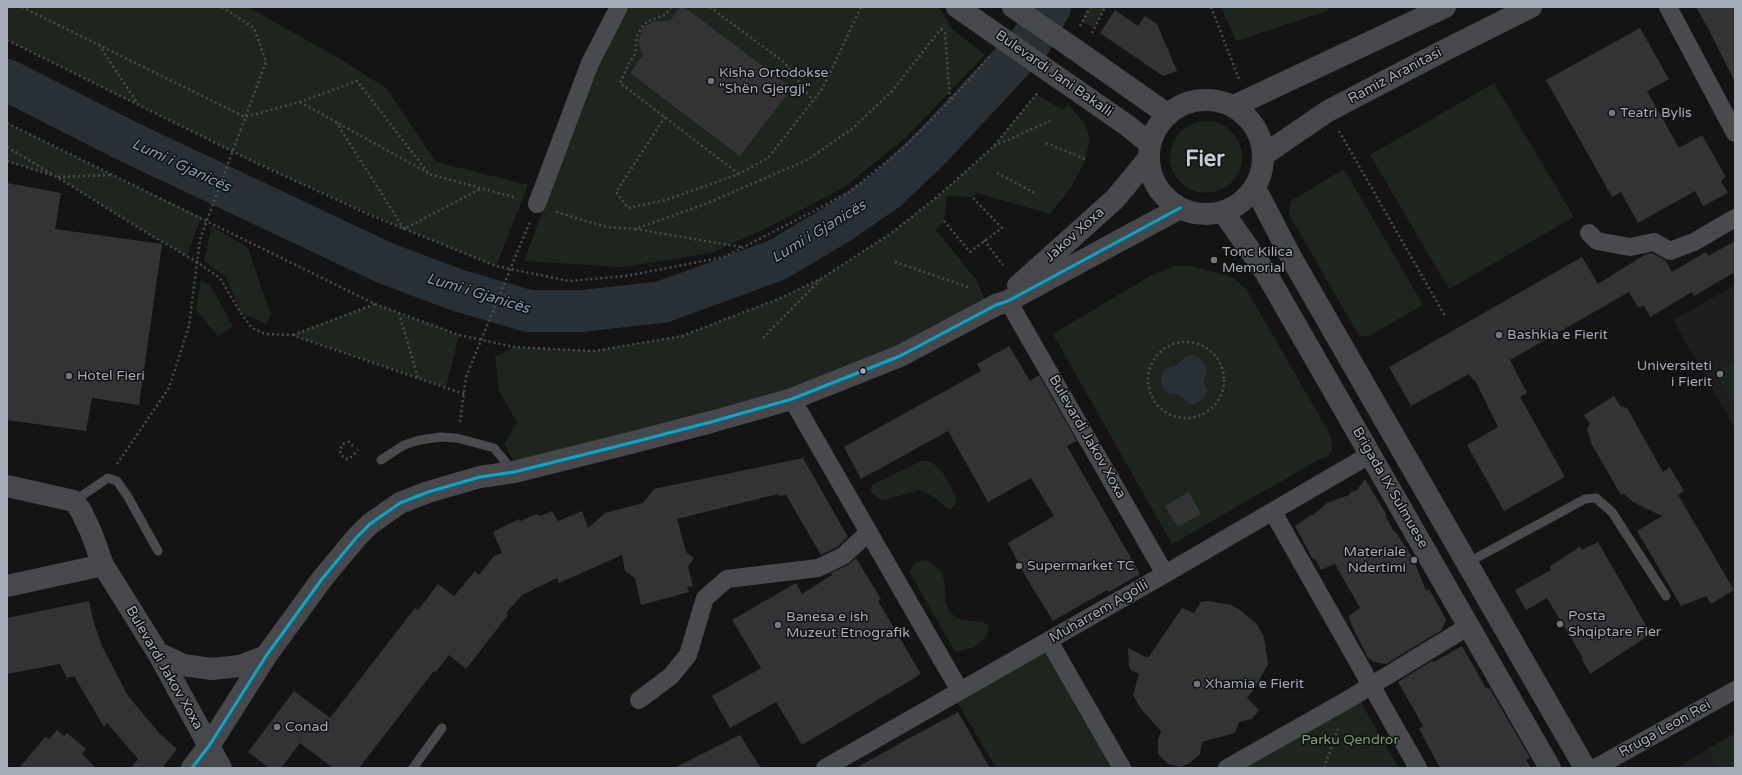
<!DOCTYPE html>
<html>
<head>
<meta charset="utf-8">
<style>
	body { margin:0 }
	#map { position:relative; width:1742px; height:775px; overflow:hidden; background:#141414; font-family:"Varela Round",sans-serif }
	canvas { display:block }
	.frame { position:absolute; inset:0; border:8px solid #a5abb6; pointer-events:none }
</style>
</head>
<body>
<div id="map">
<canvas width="1742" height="775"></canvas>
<div class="frame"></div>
</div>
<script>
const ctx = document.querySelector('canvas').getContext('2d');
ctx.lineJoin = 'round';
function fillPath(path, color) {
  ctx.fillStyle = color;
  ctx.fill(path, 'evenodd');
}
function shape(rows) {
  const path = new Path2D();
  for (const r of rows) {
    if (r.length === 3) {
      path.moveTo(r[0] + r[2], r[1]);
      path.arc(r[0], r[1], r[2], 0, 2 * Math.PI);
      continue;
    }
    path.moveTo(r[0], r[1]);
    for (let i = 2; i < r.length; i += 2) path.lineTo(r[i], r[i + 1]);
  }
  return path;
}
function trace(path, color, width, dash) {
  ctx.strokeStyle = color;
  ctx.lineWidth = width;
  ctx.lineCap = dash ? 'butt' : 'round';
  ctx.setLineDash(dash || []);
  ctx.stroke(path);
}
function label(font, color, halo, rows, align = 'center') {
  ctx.font = font + ' "Varela Round",sans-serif';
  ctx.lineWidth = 3;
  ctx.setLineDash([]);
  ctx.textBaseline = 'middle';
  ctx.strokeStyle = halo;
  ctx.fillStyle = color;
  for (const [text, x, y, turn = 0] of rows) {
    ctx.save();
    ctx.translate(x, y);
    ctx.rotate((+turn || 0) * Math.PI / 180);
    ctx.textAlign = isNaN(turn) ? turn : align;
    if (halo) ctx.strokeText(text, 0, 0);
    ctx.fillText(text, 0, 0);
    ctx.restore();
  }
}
fillPath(shape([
	[1735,285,1735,428,1673,320],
	[1735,733,1735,768,1677,768]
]), '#1e1e20');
fillPath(shape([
	[7,7,248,7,340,59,386,88,436,162,528,185,496,266,404,229,252,161,7,40],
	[630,7,939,7,952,29,985,55,905,138,846,186,777,223,712,253,622,267,524,261,596,68],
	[1090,7,1105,7,1094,28,1082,22],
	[1221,7,1329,7,1329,10,1236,41],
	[1494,83,1574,217,1449,289,1370,155],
	[1036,94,1063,110,1068,104,1085,124,1090,139,1084,163,1072,186,1050,214,977,193,972,197,947,196,944,221,936,230,977,281,986,303,896,351,794,392,516,465,504,444,517,422,499,391,495,357,514,347,594,351,682,336,783,297,822,278,890,234,937,197,993,147],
	[1206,157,36],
	[7,123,112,175,201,217,187,256,142,230,57,177,7,161],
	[1344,169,1423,305,1369,336,1359,336,1289,214,1291,201],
	[212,226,248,248,271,315,266,324,241,313,226,277,204,261],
	[1174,266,1191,266,1232,277,1246,289,1331,436,1332,449,1328,457,1320,459,1172,544,1053,334,1152,275],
	[201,280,210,285,233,326,218,336,196,310],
	[375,304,459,335,446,387,292,335],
	[1735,361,1735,409,1715,373],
	[921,461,927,461,933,463,943,473,956,497,955,505,952,508,947,508,935,498,920,490,884,500,879,499,872,493,871,490,872,485],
	[924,560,930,562,941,571,944,580,946,603,950,613,961,620,982,622,987,624,989,627,986,637,973,648,955,652,909,571,915,563],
	[1057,641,1129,768,996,768,956,700],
	[1360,701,1399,768,1246,768],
	[1735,734,1735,768,1719,768,1708,749]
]), '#1e251e');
fillPath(shape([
	[1190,355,1196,356,1200,359,1206,365,1207,371,1203,382,1207,389,1206,394,1204,398,1195,404,1189,404,1178,394,1169,394,1163,389,1161,381,1161,377,1164,369,1172,366,1176,366,1185,357]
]), '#283036');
trace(shape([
	[7,80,127,141,385,263,457,290,528,311,582,311,662,302,777,260,839,223,887,190,933,146,1031,41,1050,7]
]), '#283036', 42);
fillPath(shape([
	[680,7,684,7,792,88,740,156,630,73,643,55,639,46,639,39,644,27,654,21,670,21],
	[1696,7,1735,7,1735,82,1710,32],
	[1115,10,1138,26,1145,16,1157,24,1177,71,1163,76,1100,33],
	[1640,28,1669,79,1647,91,1679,148,1702,135,1726,177,1721,181,1728,193,1703,206,1695,191,1638,223,1621,192,1612,197,1546,80],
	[7,183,61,193,55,229,162,244,139,405,92,398,86,431,7,420],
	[1735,241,1735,272,1694,296,1692,292,1650,317,1644,306,1638,307,1629,292,1510,360,1527,393,1520,397,1565,477,1504,511,1467,445,1498,427,1475,380,1474,381,1469,374,1411,406,1389,367,1582,257,1598,284,1646,254,1652,253,1665,260,1672,272,1706,252,1708,256],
	[1009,346,1030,381,1039,375,1077,441,1067,446,1140,574,1109,592,1107,590,1053,621,1027,579,1008,543,1054,516,1031,478,988,502,948,431,861,479,844,447,981,371,977,364],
	[1614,396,1620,406,1627,408,1663,472,1670,467,1684,491,1678,495,1734,590,1711,604,1706,596,1681,606,1637,531,1662,516,1633,502,1624,494,1621,495,1591,443,1587,429,1590,424,1584,415],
	[803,458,848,537,837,547,821,555,786,495,778,496,778,494,677,519,686,552,694,558,688,566,693,586,687,587,689,592,641,605,635,578,625,571,622,555,559,583,557,578,522,595,506,613,508,615,466,669,449,655,436,672,434,671,359,768,333,768,300,743,281,768,269,768,248,752,294,691,330,718,415,608,418,610,438,584,454,596,475,571,479,575,494,556,502,553,493,532,519,519,520,521,537,514,540,516,552,511,558,521,582,511,588,528,605,513,643,503,654,489],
	[1365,479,1386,514,1385,515,1393,530,1397,534,1413,558,1426,591,1429,589,1446,619,1442,630,1386,664,1374,662,1368,658,1352,626,1349,616,1360,608,1335,564,1321,570,1316,560,1312,558,1295,526,1311,515,1312,516,1327,503,1349,495,1351,492,1357,490],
	[1189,492,1201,514,1178,527,1165,506],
	[1598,542,1651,634,1590,674,1582,659,1583,658,1547,598,1526,610,1515,590,1551,570,1550,566,1580,547,1582,550],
	[856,558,881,599,878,601,921,674,802,745,776,702,730,728,712,696,761,668,732,620,796,583,802,594,832,575,831,573,848,565],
	[89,601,93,620,102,646,128,696,160,734,177,749,162,768,131,768,138,759,107,723,104,727,74,676,67,678,60,664,7,674,7,618],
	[1208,601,1231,605,1240,610,1257,624,1264,637,1268,664,1256,686,1247,698,1259,710,1252,719,1239,722,1235,733,1202,742,1200,754,1190,763,1180,767,1168,764,1158,754,1158,740,1161,731,1141,709,1133,695,1139,674,1131,670,1129,666,1128,648,1148,658,1182,608,1194,613,1201,602],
	[1462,646,1486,688,1490,689,1530,758,1526,760,1531,768,1440,768,1419,729,1423,726,1398,682,1433,660,1432,663],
	[958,712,990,768,856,768,904,741],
	[57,730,64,736,67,733,86,749,82,754,96,768,19,768,45,737,49,739],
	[740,735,761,768,674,768]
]), '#333335');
trace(shape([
	[22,7,245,117,300,102,357,81,429,174,517,198],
	[222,7,254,28,266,62,241,129],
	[671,7,665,15,648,21,642,27,637,36,635,54,628,65,620,83,739,174],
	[710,7,785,63,813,101],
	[1211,7,1239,79],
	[1080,26,1090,7],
	[941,29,945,33,950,100],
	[1092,33,1105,7],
	[7,40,252,161,370,215,496,266,569,281,626,276,724,257,812,212,849,192,902,149,950,101,990,56],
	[99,45,138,104],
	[300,102,336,122],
	[665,117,616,192,628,208,666,200,739,174,768,158,823,88,861,7],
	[7,123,375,304,459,335,514,347,594,351,682,336,783,297,822,278,890,234,937,197,993,147,1039,91],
	[1339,131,1445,316],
	[1046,143,1085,159],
	[994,146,1050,121],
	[7,147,52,174],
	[7,161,57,177,142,230,197,262,220,278,240,312,252,328,265,334,292,335,464,394],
	[428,173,336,122,404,229,482,188],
	[997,173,1037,194],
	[58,177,111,175],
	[556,212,606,227,635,229,703,205,807,160,852,129,893,90,944,25],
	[944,221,970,252,1002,228,972,197],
	[635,229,741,247],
	[984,240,1003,265],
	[521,243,530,222],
	[895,262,968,287],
	[399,313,418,378],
	[293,335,375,304],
	[763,338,820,280],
	[1186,380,38],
	[460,422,466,377],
	[353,446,349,442,343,444,340,449,341,455,346,459,350,458,358,450],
	[117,464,169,388,189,326,200,239],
	[1324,768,1338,729]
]), '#4a4b4f', 2.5, [2, 3]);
trace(shape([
	[381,460,404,445,420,440,440,437,457,438,494,448,513,471],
	[74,501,108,478,117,481,128,497,158,551],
	[1467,563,1585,499,1596,498,1612,512,1666,596],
	[413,768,442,728]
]), '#484a4d', 9);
trace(shape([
	[1668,7,1735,133],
	[537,204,590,63,619,7],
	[1589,233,1597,241,1630,247,1654,242,1670,251,1694,242,1735,218],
	[1008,301,1165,574],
	[792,399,960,691],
	[1273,512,1418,768],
	[1049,641,1122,768],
	[639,700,671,676,688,655,705,598,727,579,818,568,843,556,869,532],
	[825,768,1165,574,1371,454],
	[1227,768,1349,699,1469,626],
	[1595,768,1735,690]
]), '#484a4d', 18);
trace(shape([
	[1073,48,1167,114],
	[1056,76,1128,126,1150,144],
	[1206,157,57],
	[1234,106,1445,7],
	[1265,154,1328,111,1445,50,1531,7],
	[1255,188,1292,259,1585,768],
	[1223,212,1266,273,1550,768],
	[1018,286,1115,199,1148,159],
	[7,486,74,501,81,511,91,532,103,565,158,653,221,768],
	[7,586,103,565],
	[158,653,183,665,212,669,240,666,266,656],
	[192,768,209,746,266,656,322,579,356,538,370,524,400,503,428,492,480,477,514,472,634,442,711,422,792,399,900,356,996,305,1008,301,1180,208]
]), '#47484b', 22);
trace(shape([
	[200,239,241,129],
	[466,377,521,243]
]), '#4a4b4f', 2.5, [2, 3]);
trace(shape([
	[957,7,1056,76],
	[1013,7,1073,48]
]), '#47484b', 22);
trace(shape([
	[192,768,209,746,266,656,322,579,356,538,370,524,400,503,428,492,480,477,514,472,634,442,711,422,792,399,900,356,996,305,1008,301,1180,208]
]), '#00a9ce', 3);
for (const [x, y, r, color] of [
	[711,81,4,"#72767d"],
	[1612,113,4,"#72767d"],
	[1214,260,4,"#72767d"],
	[1499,335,4,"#72767d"],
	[863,371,3.5,"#a5abb6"],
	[1720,374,4,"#72767d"],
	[69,376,4,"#72767d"],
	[1414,560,4,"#72767d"],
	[1019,566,4,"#72767d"],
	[1560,624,4,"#72767d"],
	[778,625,4,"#72767d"],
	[1197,684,4,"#72767d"],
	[277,727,4,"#72767d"]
]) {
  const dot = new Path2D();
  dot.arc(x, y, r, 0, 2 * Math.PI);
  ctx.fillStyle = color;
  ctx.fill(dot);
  trace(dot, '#0f0f10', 1.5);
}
label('14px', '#a5abb6', '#0f0f10', [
	["Kisha Ortodokse",719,73],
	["\"Shën Gjergji\"",719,89],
	["Teatri Bylis",1620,113],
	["Tonc Kilica",1222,252],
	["Memorial",1222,268],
	["Bashkia e Fierit",1507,335],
	["Universiteti",1712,366,"right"],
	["i Fierit",1712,382,"right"],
	["Hotel Fieri",77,376],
	["Materiale",1406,552,"right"],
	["Ndertimi",1406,568,"right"],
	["Supermarket TC",1027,566],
	["Posta",1568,616],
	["Shqiptare Fier",1568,632],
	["Banesa e ish",786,617],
	["Muzeut Etnografik",786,633],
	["Xhamia e Fierit",1205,684],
	["Conad",285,727]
], 'left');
label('14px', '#a5abb6', '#0f0f10', [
	["Bulevardi Jani Bakalli",1054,74,35],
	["Ramiz Aranitasi",1395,76,-28],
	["Jakov Xoxa",1075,235,-42],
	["Bulevardi Jakov Xoxa",1087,437,60],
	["Brigada IX Sulmuese",1390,488,60],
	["Muharrem Agolli",1099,612,-30],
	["Bulevardi Jakov Xoxa",164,668,60],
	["Rruga Leon Rei",1665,729,-29]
]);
label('14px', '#7ca17c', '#0f0f10', [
	["Parku Qendror",1350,740]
]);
label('italic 15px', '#7b9cb1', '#0f0f10', [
	["Lumi i Gjanicës",181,166,25],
	["Lumi i Gjanicës",819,232,-31],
	["Lumi i Gjanicës",478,294,17]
]);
label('bold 22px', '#c6cad2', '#0f0f10', [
	["Fier",1205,160]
]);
</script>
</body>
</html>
